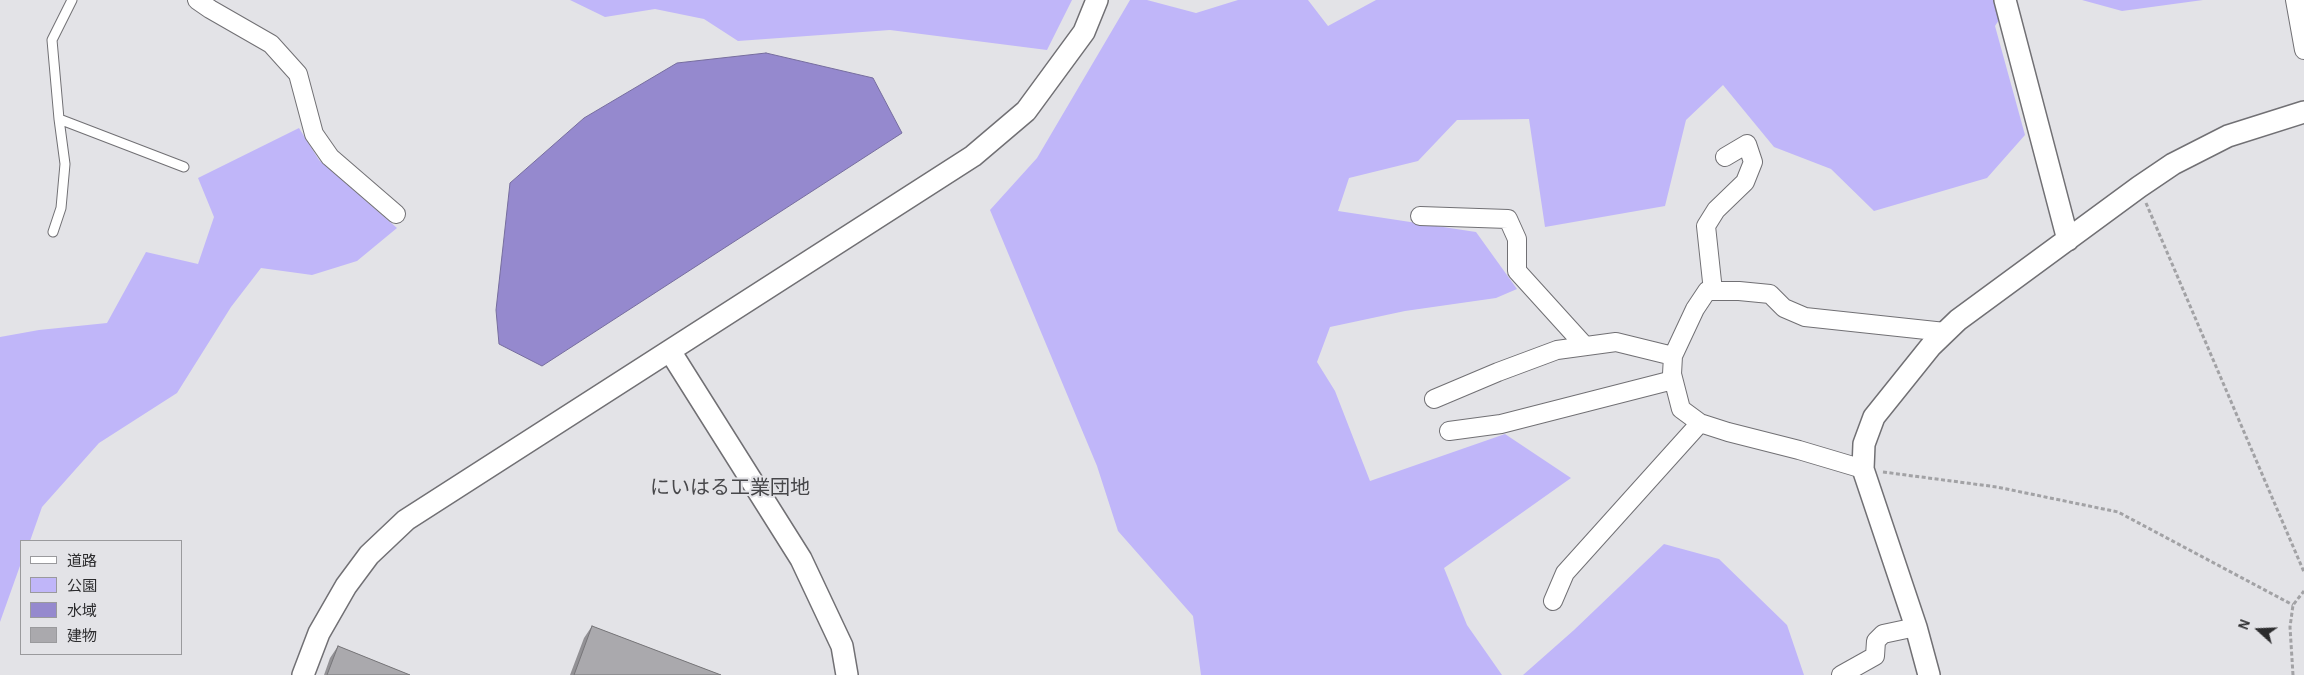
<!DOCTYPE html>
<html>
<head>
<meta charset="utf-8">
<style>
	body { margin:0 }
	#map { position:relative; width:2304px; height:675px; overflow:hidden; background:#e3e3e7; font-family:"Alegreya Sans","Noto Sans JP",sans-serif }
	canvas { display:block }
	.legend { position:absolute; left:20px; top:540px; width:162px; height:115px; box-sizing:border-box; background:#e3e3e7; border:1px solid #9a9a9d; margin:0; padding:6px 9px; list-style:none; font-size:15px; color:#2c2c2e }
	.legend li { display:flex; align-items:center; gap:10px; height:25px }
	.legend b { width:25px; border:1px solid #9a9a9d }
	.north { position:absolute; left:2234px; top:605px; width:50px; height:50px; -webkit-text-stroke:4px #e3e3e7; paint-order:stroke; rotate:290deg; font-size:14px; font-weight:700; line-height:20px; text-align:center; color:#2c2c2e }
	.north::after { content:''; display:block; margin:auto; width:18px; height:22px; background:#2c2c2e; clip-path:polygon(50% 0,100% 100%,50% 72%,0 100%) }
</style>
</head>
<body>
<div id="map">
<canvas width="2304" height="675"></canvas>
<ul class="legend">
<li><b style="height:6px;background:#fff"></b>道路</li>
<li><b style="height:14px;background:#c0b6f9"></b>公園</li>
<li><b style="height:14px;background:#9589ce"></b>水域</li>
<li><b style="height:14px;background:#aaa9ad"></b>建物</li>
</ul>
<div class="north">N</div>
</div>
<script>
const ctx = document.querySelector('canvas').getContext('2d');
ctx.lineJoin = 'round';
function fillPath(path, color) {
  ctx.fillStyle = color;
  ctx.fill(path, 'evenodd');
}
function shape(rows) {
  const path = new Path2D();
  for (const r of rows) {
    path.moveTo(r[0], r[1]);
    for (let i = 2; i < r.length; i += 2) path.lineTo(r[i], r[i + 1]);
  }
  return path;
}
function trace(path, color, width, dash) {
  ctx.strokeStyle = color;
  ctx.lineWidth = width;
  ctx.lineCap = dash ? 'butt' : 'round';
  ctx.setLineDash(dash || []);
  ctx.stroke(path);
}
function label(font, color, halo, rows, align = 'center') {
  ctx.font = font + ' "Alegreya Sans","Noto Sans JP",sans-serif';
  ctx.lineWidth = 4;
  ctx.setLineDash([]);
  ctx.textBaseline = 'middle';
  ctx.strokeStyle = halo;
  ctx.fillStyle = color;
  for (const [text, x, y, turn = 0] of rows) {
    ctx.save();
    ctx.translate(x, y);
    ctx.rotate((+turn || 0) * Math.PI / 180);
    ctx.textAlign = isNaN(turn) ? turn : align;
    if (halo) ctx.strokeText(text, 0, 0);
    ctx.fillText(text, 0, 0);
    ctx.restore();
  }
}
fillPath(shape([
	[570,0,1072,0,1047,50,890,30,738,41,704,19,655,9,605,17],
	[1130,0,1147,0,1196,13,1238,0,1308,0,1328,26,1376,0,2012,0,1995,26,2025,135,1987,178,1874,211,1831,169,1774,147,1723,85,1686,120,1665,206,1545,227,1529,119,1457,120,1418,161,1349,178,1338,211,1476,232,1517,289,1496,298,1405,311,1330,327,1317,362,1335,391,1370,481,1505,434,1571,478,1444,568,1467,625,1502,675,1201,675,1193,616,1118,531,1097,466,990,210,1037,158],
	[2082,0,2203,0,2122,11],
	[299,128,319,160,397,228,357,261,312,275,261,268,231,307,177,393,99,443,42,507,30,541,21,541,21,563,0,622,0,337,39,330,107,323,146,252,198,264,214,217,198,178],
	[1664,544,1719,559,1787,625,1804,675,1523,675,1574,630]
]), '#c0b6f9');
const water = shape([
	[766,53,873,78,902,133,542,366,499,344,496,310,510,183,584,118,677,63,766,53]
]);
fillPath(water, '#9589ce');
trace(water, '#766d9e', 1);
const service = shape([
	[59,119,184,167],
	[53,232,61,208,65,164,59,119,52,40,72,0]
]);
const minor = shape([
	[197,0,210,9,271,44,298,74,314,134,330,157,396,214],
	[2295,0,2304,50],
	[1420,216,1508,219,1517,239,1517,271,1585,346],
	[1713,291,1706,226,1716,210,1745,182,1753,162,1747,144,1725,157],
	[1434,399,1498,372,1557,350,1616,342,1673,356],
	[1449,431,1501,424,1673,380],
	[1863,469,1799,450,1728,432,1700,423,1681,409,1672,374,1673,356,1695,309,1707,291,1739,291,1770,294,1784,308,1805,317,1945,332],
	[1553,601,1565,573,1700,423],
	[1841,675,1875,656,1876,641,1883,634,1916,627]
]);
const tertiary = shape([
	[2005,0,2068,240],
	[670,351,801,559,842,646,847,675],
	[303,675,319,633,346,586,369,555,406,520,973,156,1026,111,1084,32,1097,0],
	[1929,675,1916,627,1863,469,1864,444,1874,417,1931,346,1958,320,2139,187,2173,164,2228,136,2304,112]
]);
trace(service, '#717074', 11);
trace(minor, '#717074', 20);
trace(tertiary, '#717074', 24);
trace(shape([
	[2146,203,2304,572],
	[1883,472,1997,487,2118,512,2293,605],
	[2293,675,2290,627,2293,605,2304,591]
]), '#a2a2a5', 3, [4, 2.5]);
trace(service, '#fff', 9);
trace(minor, '#fff', 18);
trace(tertiary, '#fff', 21);
fillPath(shape([
	[592,626,721,675,570,675,584,638],
	[338,646,410,675,324,675,330,658]
]), '#929195');
const building = shape([
	[592,626,721,675,574,675,592,626],
	[338,646,410,675,327,675,338,646]
]);
fillPath(building, '#aaa9ad');
trace(building, '#777679', 1);
label('20px', '#47474a', '#e3e3e7', [
	["にいはる工業団地",730,488]
]);
</script>
</body>
</html>
